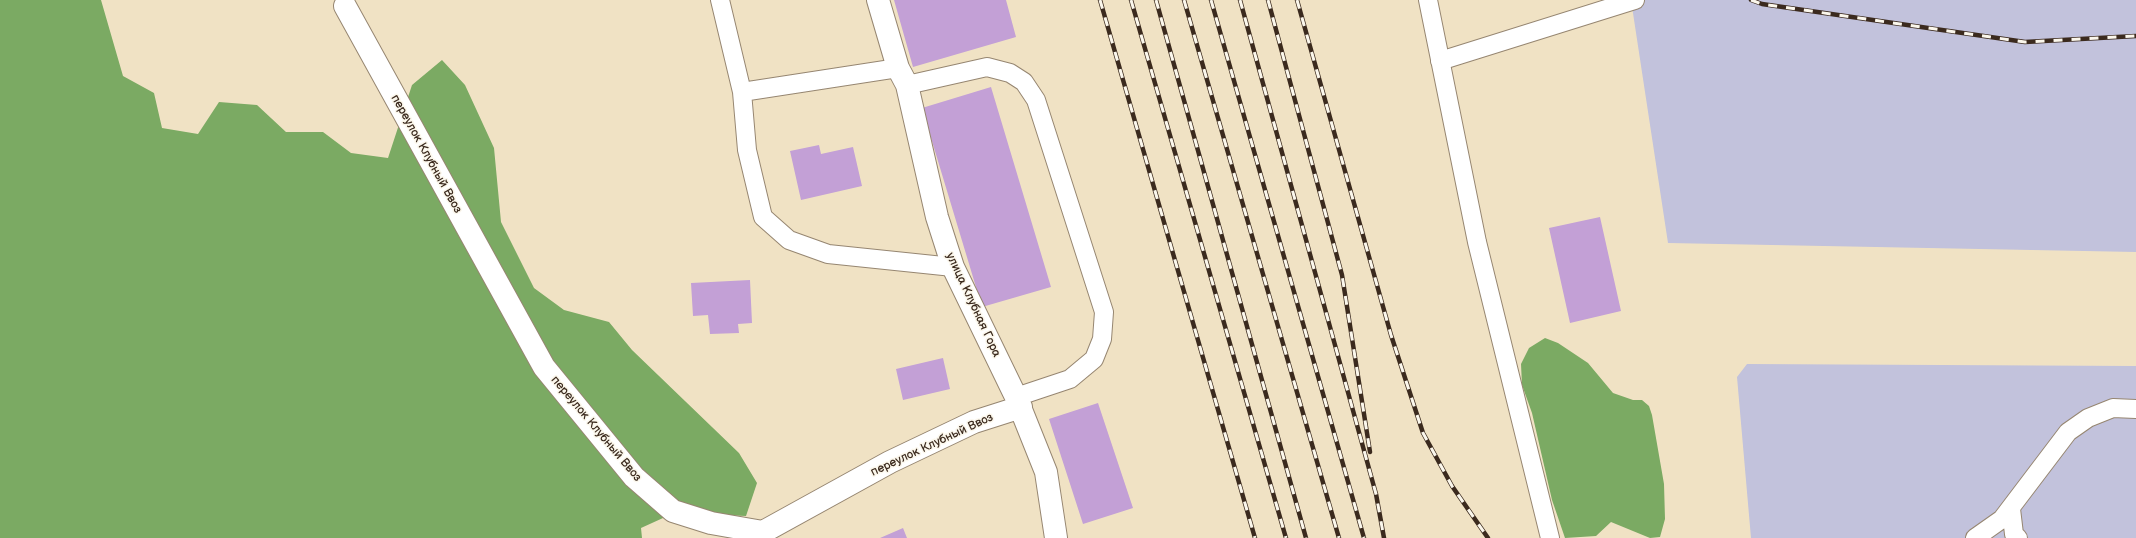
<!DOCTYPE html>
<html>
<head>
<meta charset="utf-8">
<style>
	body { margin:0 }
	canvas { display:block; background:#f0e2c4 }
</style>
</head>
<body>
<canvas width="2136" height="538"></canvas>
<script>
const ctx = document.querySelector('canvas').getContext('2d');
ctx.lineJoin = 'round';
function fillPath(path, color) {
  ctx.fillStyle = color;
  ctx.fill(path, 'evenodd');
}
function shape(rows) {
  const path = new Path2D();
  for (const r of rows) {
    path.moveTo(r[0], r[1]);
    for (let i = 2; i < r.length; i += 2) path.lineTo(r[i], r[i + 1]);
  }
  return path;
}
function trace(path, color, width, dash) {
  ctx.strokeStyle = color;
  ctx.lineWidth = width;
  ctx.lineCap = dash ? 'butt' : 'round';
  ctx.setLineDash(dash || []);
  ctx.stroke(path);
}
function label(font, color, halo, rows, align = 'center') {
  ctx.font = font + ' "Balsamiq Sans",sans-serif';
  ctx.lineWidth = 3;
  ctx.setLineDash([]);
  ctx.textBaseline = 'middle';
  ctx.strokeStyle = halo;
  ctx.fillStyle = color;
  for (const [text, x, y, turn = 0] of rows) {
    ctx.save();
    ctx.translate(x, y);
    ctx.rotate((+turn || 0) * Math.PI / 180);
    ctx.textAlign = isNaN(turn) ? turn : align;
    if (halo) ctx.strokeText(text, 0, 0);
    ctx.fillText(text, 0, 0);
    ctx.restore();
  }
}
fillPath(shape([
	[1631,0,2136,0,2136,252,1668,243],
	[1747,364,2136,366,2136,538,1751,538,1737,377]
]), '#c2c2dc');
fillPath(shape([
	[0,0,101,0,123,76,154,93,162,128,198,134,219,102,257,105,286,132,323,132,351,153,388,158,412,85,442,60,465,85,494,148,501,222,534,288,564,310,609,322,632,350,739,453,757,483,746,516,674,513,641,528,642,538,0,538],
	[1545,338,1558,343,1588,363,1613,393,1633,400,1642,400,1649,406,1652,415,1664,484,1665,519,1660,537,1650,538,1611,522,1596,536,1565,538,1552,500,1532,413,1522,385,1521,364,1529,348]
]), '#7baa63');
fillPath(shape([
	[894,0,1006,0,1016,37,913,67],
	[991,87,1051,287,982,307,922,108],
	[819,145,821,154,853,147,862,186,801,200,790,151],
	[1600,217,1621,311,1570,323,1549,228],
	[750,280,752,323,738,324,739,333,710,334,708,315,693,316,691,283],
	[943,358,950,389,903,400,896,369],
	[1098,403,1133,508,1083,524,1049,419],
	[903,528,907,538,880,538]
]), '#c3a0d6');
const service = shape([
	[720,0,742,92,747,150,763,217,789,240,828,254,953,267],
	[1428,0,1477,242,1550,538],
	[1440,61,1635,0],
	[907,85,987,67,1010,73,1024,82,1036,100,1104,312,1102,339,1094,359,1070,379,1016,397],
	[742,92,898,68],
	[2011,509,2014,534,2018,538],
	[1975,538,2002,519,2068,432,2088,418,2113,408,2136,409]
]);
const minor = shape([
	[878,0,898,68,907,85,937,217,953,267,1016,397,1046,472,1056,538],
	[345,6,544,367,634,477,673,511,711,523,763,532,890,462,974,422,1021,407]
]);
trace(service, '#968671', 20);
trace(minor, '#968671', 24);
trace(service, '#fff', 18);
trace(minor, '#fff', 22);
const rail = shape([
	[1100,0,1255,538],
	[1131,0,1286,538],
	[1156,0,1306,538],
	[1184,0,1339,538],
	[1211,0,1364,538],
	[1240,0,1376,494,1384,538],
	[1268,0,1342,275,1370,452],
	[1297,0,1391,335,1423,433,1452,486,1488,538],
	[1751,0,1762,4,2025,42,2136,36]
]);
trace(rail, '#3b2a1e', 4.5);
trace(rail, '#fbf7ec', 3, [9]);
label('12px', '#3b2a1e', '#fbf7ec', [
	["переулок Клубный Ввоз",426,154,61],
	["улица Клубная Гора",973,305,65],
	["переулок Клубный Ввоз",596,429,50],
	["переулок Клубный Ввоз",932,445,-25]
]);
</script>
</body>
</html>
